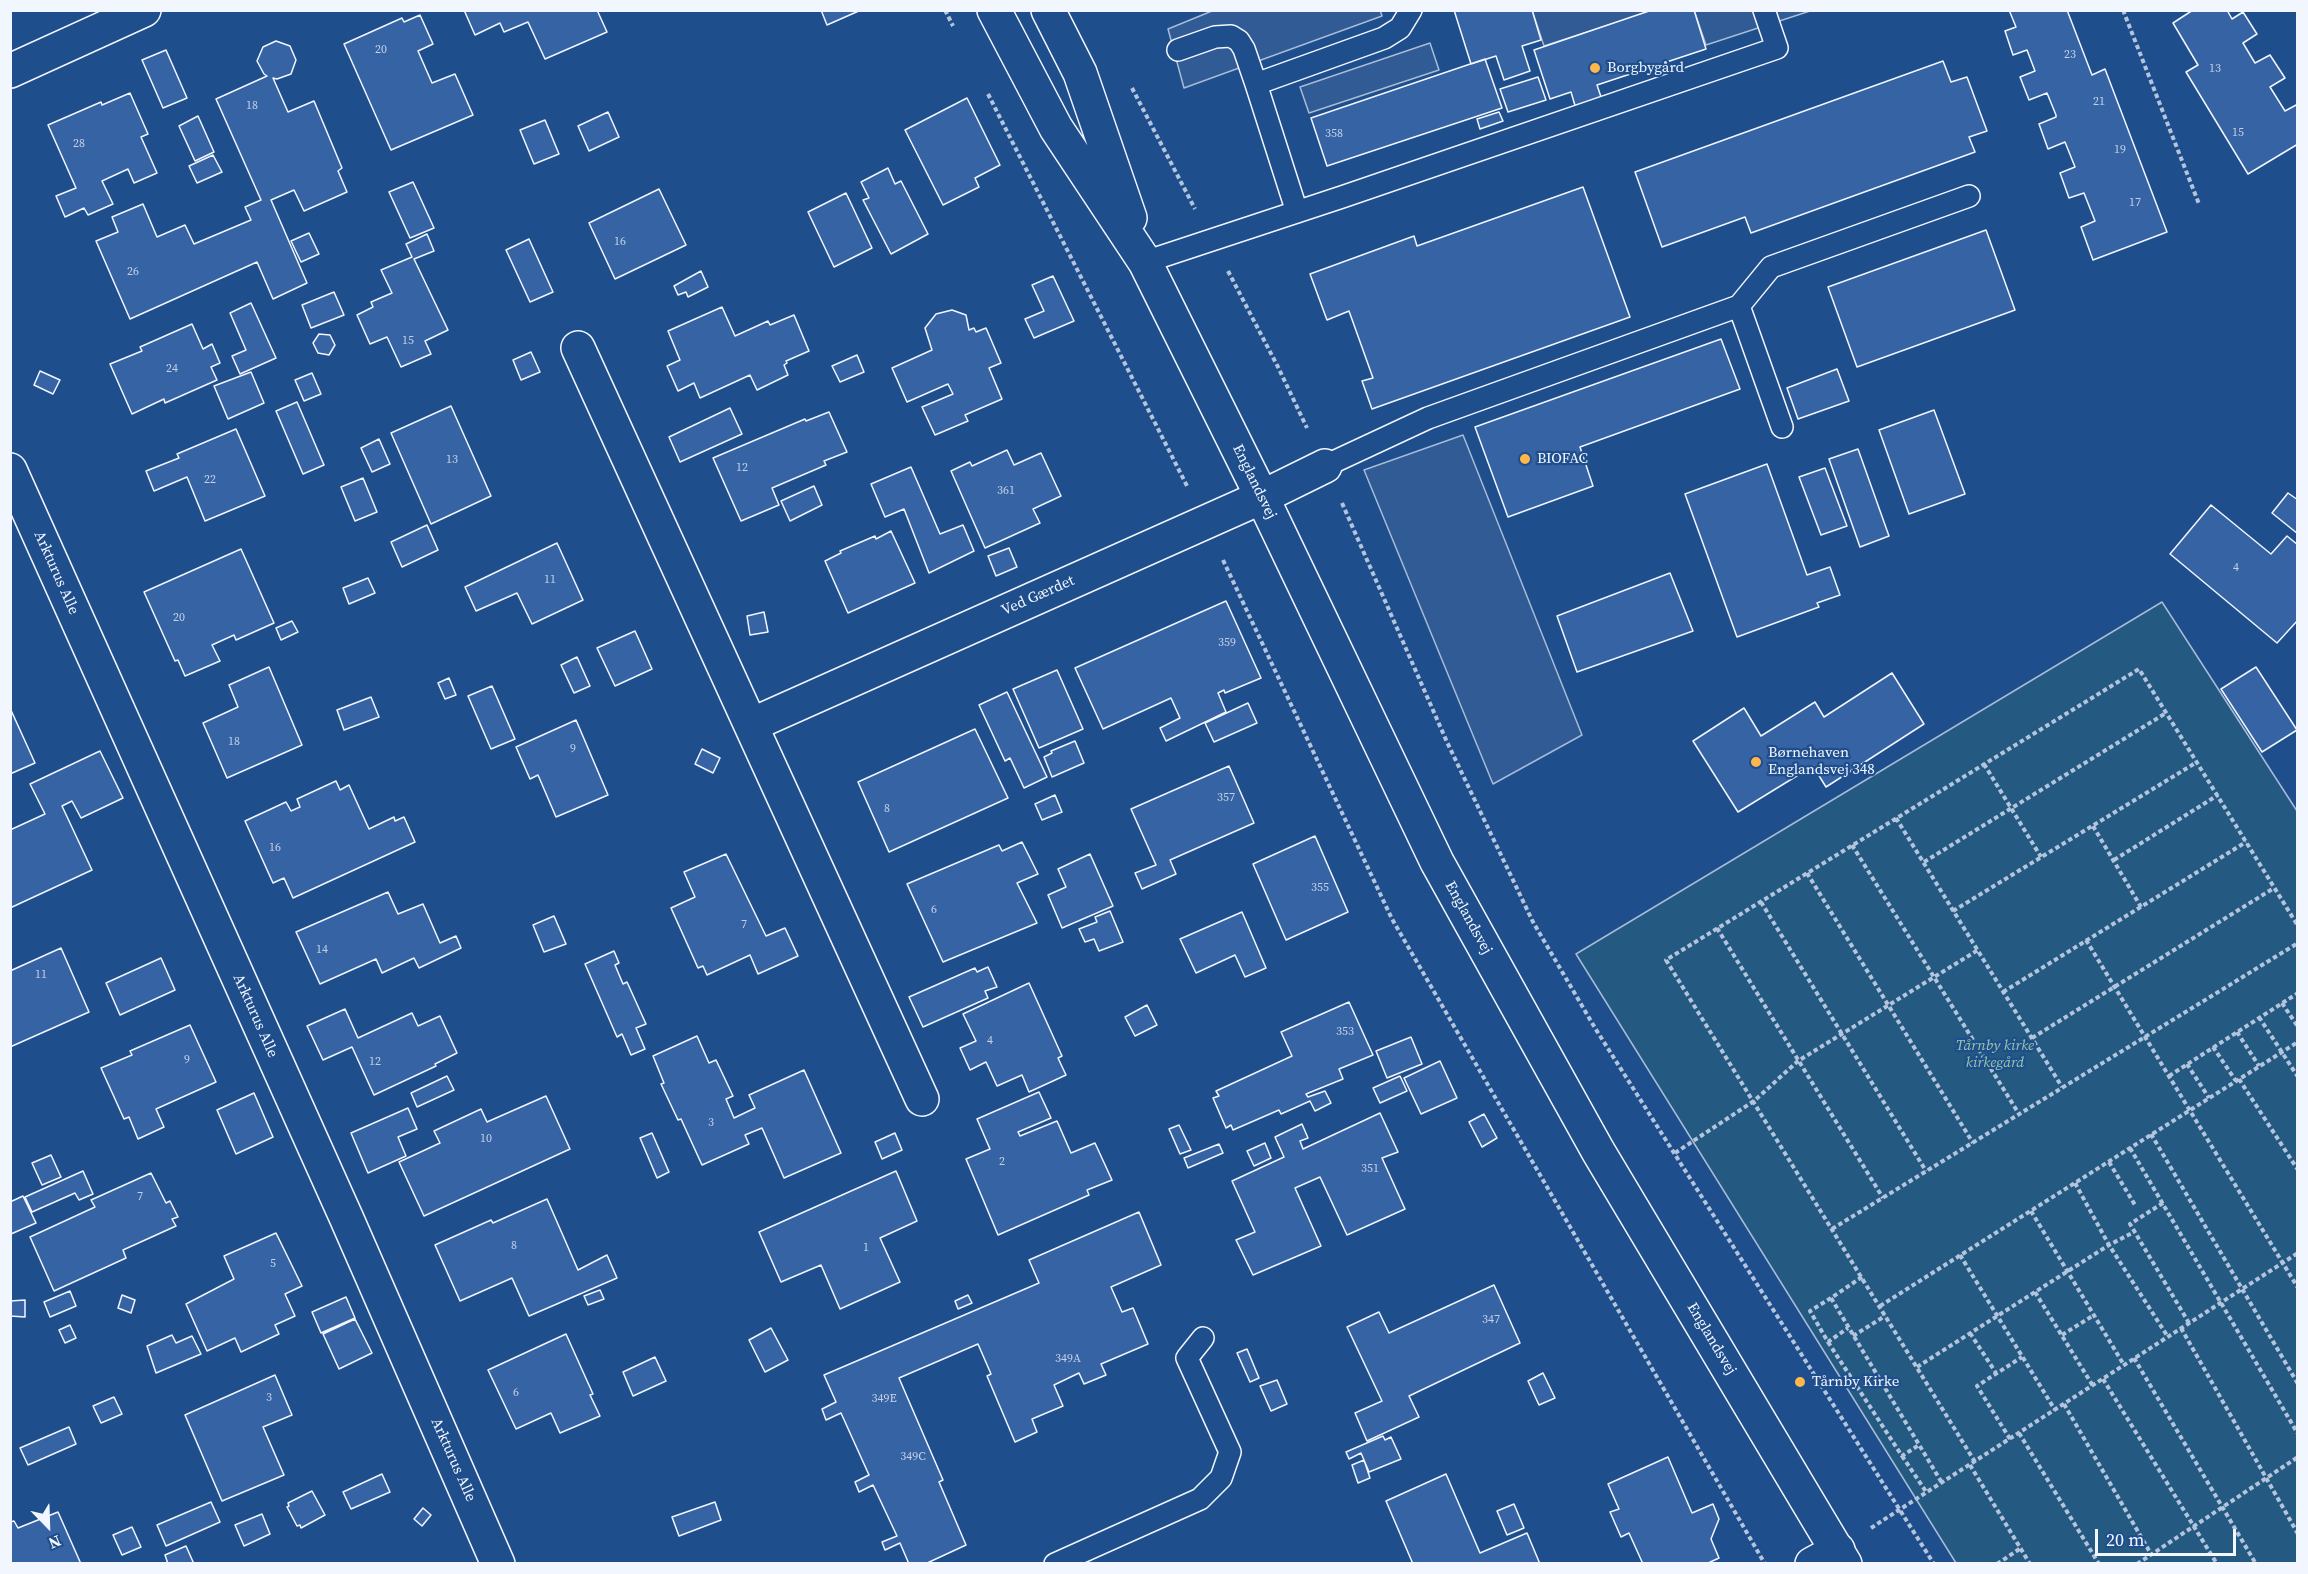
<!DOCTYPE html>
<html>
<head>
<meta charset="utf-8">
<style>
	body { margin:0 }
	#map { position:relative; width:2308px; height:1574px; overflow:hidden; background:#1f4e8c; font-family:"Source Serif 4",serif }
	canvas { display:block }
	.frame { position:absolute; inset:0; border:12px solid #f2f6ff; pointer-events:none }
	.north { position:absolute; left:18px; top:1496px; width:60px; height:60px; -webkit-text-stroke:4px #1f4e8c; paint-order:stroke; rotate:157deg; font-size:16px; font-weight:700; line-height:24px; text-align:center; color:#f2f6ff }
	.north::after { content:''; display:block; margin:auto; width:21px; height:27px; background:#f2f6ff; clip-path:polygon(50% 0,100% 100%,50% 72%,0 100%) }
	.scale { position:absolute; left:2095px; top:1529px; width:141px; height:27px; box-sizing:border-box; border:3px solid #f2f6ff; border-top:0; padding-left:8px; font-size:18px; line-height:21px; white-space:nowrap; color:#f2f6ff; -webkit-text-stroke:4px #1f4e8c; paint-order:stroke }
</style>
</head>
<body>
<div id="map">
<canvas width="2308" height="1574"></canvas>
<div class="frame"></div>
<div class="north">N</div>
<div class="scale">20 m</div>
</div>
<script>
const ctx = document.querySelector('canvas').getContext('2d');
ctx.lineJoin = 'round';
function fillPath(path, color) {
  ctx.fillStyle = color;
  ctx.fill(path, 'evenodd');
}
function shape(rows) {
  const path = new Path2D();
  for (const r of rows) {
    path.moveTo(r[0], r[1]);
    for (let i = 2; i < r.length; i += 2) path.lineTo(r[i], r[i + 1]);
  }
  return path;
}
function trace(path, color, width, dash) {
  ctx.strokeStyle = color;
  ctx.lineWidth = width;
  ctx.lineCap = dash ? 'butt' : 'round';
  ctx.setLineDash(dash || []);
  ctx.stroke(path);
}
function label(font, color, halo, rows, align = 'center') {
  ctx.font = font + ' "Source Serif 4",serif';
  ctx.lineWidth = 4.5;
  ctx.setLineDash([]);
  ctx.textBaseline = 'middle';
  ctx.strokeStyle = halo;
  ctx.fillStyle = color;
  for (const [text, x, y, turn = 0] of rows) {
    ctx.save();
    ctx.translate(x, y);
    ctx.rotate((+turn || 0) * Math.PI / 180);
    ctx.textAlign = isNaN(turn) ? turn : align;
    if (halo) ctx.strokeText(text, 0, 0);
    ctx.fillText(text, 0, 0);
    ctx.restore();
  }
}
const green = shape([
	[2162,602,2297,811,2297,1563,1956,1563,1576,954,2162,602]
]);
fillPath(green, '#245a82');
trace(green, '#a8bbd7', 1.5);
const parking = shape([
	[1380,10,1382,16,1184,88,1168,29,1212,11,1380,10],
	[1532,10,1652,11,1544,46,1532,10],
	[1694,10,1810,11,1706,45,1694,10],
	[1430,43,1439,70,1309,113,1300,87,1430,43],
	[1463,435,1582,735,1493,784,1364,470,1463,435]
]);
fillPath(parking, '#305b95');
trace(parking, '#a8bbd7', 1.5);
const building = shape([
	[464,10,597,10,607,32,545,59,528,22,504,32,500,23,475,35,464,10],
	[821,10,861,10,827,25,821,10],
	[1454,10,1532,10,1541,40,1522,46,1530,71,1504,80,1496,56,1471,64,1454,10],
	[1652,10,1694,10,1706,49,1597,85,1602,100,1576,109,1571,92,1550,99,1534,50,1652,10],
	[2009,10,2067,10,2092,75,2105,69,2167,232,2093,260,2081,227,2095,221,2084,193,2069,198,2060,173,2075,167,2065,142,2048,149,2039,124,2056,117,2056,115,2047,93,2029,100,2020,77,2035,71,2027,50,2013,55,2005,31,2016,27,2009,10],
	[2193,10,2227,10,2232,19,2243,12,2257,34,2243,43,2255,63,2270,55,2285,78,2270,87,2285,111,2298,104,2298,144,2248,174,2186,72,2198,65,2173,23,2193,10],
	[420,15,433,44,418,51,432,83,455,74,473,115,391,150,344,44,402,18,404,22,420,15],
	[276,41,290,46,296,60,291,74,277,79,273,78,288,112,314,101,342,168,338,171,347,192,304,211,294,190,271,200,307,283,273,299,257,262,130,319,96,241,118,232,112,217,143,204,157,237,185,225,194,244,251,220,245,207,261,200,216,99,267,76,264,74,257,61,263,47,276,41],
	[166,50,187,98,163,108,142,60,166,50],
	[1485,59,1502,108,1327,166,1311,118,1485,59],
	[1943,61,1951,82,1967,77,1987,131,1969,137,1975,152,1751,233,1745,217,1662,247,1635,172,1943,61],
	[1538,77,1546,100,1508,112,1500,89,1538,77],
	[130,93,148,134,141,137,157,173,134,183,128,169,102,181,113,204,88,215,84,208,65,217,56,196,76,188,48,125,101,102,102,105,130,93],
	[967,98,1000,165,975,178,979,187,943,205,905,130,967,98],
	[608,112,619,137,589,151,578,126,608,112],
	[1499,112,1503,121,1480,129,1477,119,1499,112],
	[198,116,214,152,195,161,179,126,198,116],
	[545,120,559,154,534,164,520,130,545,120],
	[213,155,222,172,197,183,189,166,213,155],
	[888,168,895,184,901,181,928,234,891,254,863,200,869,198,861,182,888,168],
	[413,182,434,228,410,238,389,192,413,182],
	[1583,187,1630,317,1372,409,1362,381,1373,378,1349,311,1327,320,1310,274,1414,236,1417,246,1583,187],
	[659,189,686,245,615,279,589,223,659,189],
	[846,193,872,248,834,267,808,212,846,193],
	[1986,230,2015,310,1857,367,1828,287,1986,230],
	[309,233,319,254,301,262,291,241,309,233],
	[427,234,434,251,414,259,448,330,425,341,431,354,401,367,387,337,370,344,357,315,373,307,371,302,392,293,381,270,412,257,406,244,427,234],
	[529,239,553,292,530,302,506,250,529,239],
	[701,271,708,287,688,297,686,292,678,295,674,286,701,271],
	[1053,276,1074,321,1034,338,1025,319,1044,311,1032,285,1053,276],
	[334,292,344,315,311,328,302,305,334,292],
	[251,303,276,358,240,374,232,356,246,350,230,313,251,303],
	[722,307,735,336,768,321,770,325,794,315,809,351,786,361,787,363,784,365,788,375,757,390,750,375,700,398,694,383,678,391,667,366,680,360,668,331,722,307],
	[952,310,966,315,969,330,974,328,976,332,986,328,1001,363,989,368,1002,399,965,415,968,421,935,435,922,407,953,394,948,384,907,402,892,368,932,350,925,328,936,314,952,310],
	[192,324,203,349,212,344,220,363,211,367,217,380,165,403,164,399,132,414,110,364,142,351,140,347,192,324],
	[319,334,330,335,335,345,329,355,318,353,313,343,319,334],
	[1721,339,1740,389,1580,447,1593,486,1508,517,1475,427,1721,339],
	[531,352,540,372,521,380,513,360,531,352],
	[857,355,864,372,840,382,832,366,857,355],
	[1837,369,1849,401,1798,419,1787,388,1837,369],
	[40,371,60,380,53,394,34,385,40,371],
	[251,372,264,403,228,419,214,386,251,372],
	[312,373,321,394,304,401,295,380,312,373],
	[297,402,324,465,303,474,276,411,297,402],
	[451,406,491,496,431,524,391,433,451,406],
	[730,408,742,434,680,462,669,437,730,408],
	[1934,410,1965,494,1909,514,1879,430,1934,410],
	[829,412,847,452,824,461,826,465,772,488,779,505,741,521,713,458,805,419,806,421,829,412],
	[236,429,265,496,205,521,187,477,154,491,146,471,179,458,177,454,236,429],
	[379,439,390,464,372,472,361,448,379,439],
	[1858,449,1889,536,1860,547,1829,459,1858,449],
	[1007,450,1014,465,1041,453,1061,496,1033,509,1040,523,985,548,951,471,970,462,972,466,1007,450],
	[1767,464,1807,575,1830,567,1840,595,1817,603,1819,607,1737,637,1685,494,1767,464],
	[911,467,940,534,963,525,974,551,929,573,904,509,885,517,871,484,911,467],
	[1825,468,1847,526,1821,535,1799,477,1825,468],
	[363,478,377,512,355,521,341,487,363,478],
	[814,486,822,505,790,521,781,501,814,486],
	[2288,493,2298,500,2298,534,2272,513,2288,493],
	[2211,505,2271,554,2287,536,2298,545,2298,620,2277,643,2170,554,2211,505],
	[427,525,438,550,402,567,391,542,427,525],
	[891,531,915,583,848,613,825,561,841,553,840,551,875,536,876,539,891,531],
	[557,543,583,600,532,624,517,593,476,611,465,587,557,543],
	[1009,548,1017,567,996,576,988,556,1009,548],
	[241,549,274,623,236,640,234,635,212,645,220,661,185,676,178,660,175,661,144,592,241,549],
	[1670,573,1693,631,1577,672,1557,616,1670,573],
	[368,578,375,593,349,604,343,588,368,578],
	[1226,601,1261,678,1225,693,1224,690,1218,693,1226,712,1166,741,1160,728,1180,718,1171,698,1103,729,1075,668,1226,601],
	[764,612,768,632,750,635,747,616,764,612],
	[292,621,298,632,281,640,276,628,292,621],
	[635,631,652,669,615,686,597,648,635,631],
	[577,657,590,686,574,693,561,665,577,657],
	[269,667,302,745,227,778,203,723,238,707,229,685,269,667],
	[2256,667,2297,730,2262,752,2221,689,2256,667],
	[1057,670,1083,729,1039,748,1013,689,1057,670],
	[1892,673,1924,724,1826,787,1813,766,1738,812,1693,741,1744,708,1761,736,1815,702,1824,717,1892,673],
	[449,678,456,695,445,699,438,683,449,678],
	[492,686,515,739,491,749,468,696,492,686],
	[1007,692,1047,777,1024,788,1010,758,1005,761,979,705,1007,692],
	[371,697,379,717,344,730,337,710,371,697],
	[1248,703,1257,723,1214,742,1205,723,1248,703],
	[10,708,35,763,10,774,10,708],
	[576,720,608,795,556,817,538,775,530,779,516,747,576,720],
	[975,729,1008,798,889,852,858,782,975,729],
	[1075,741,1084,763,1052,777,1044,757,1052,753,1051,751,1075,741],
	[702,749,720,758,713,773,695,764,702,749],
	[100,751,123,798,81,818,72,801,62,806,92,870,10,908,10,830,45,814,30,784,100,751],
	[1229,766,1254,823,1170,860,1176,874,1142,889,1135,873,1156,865,1131,809,1229,766],
	[336,781,340,790,349,785,369,829,394,817,395,821,404,817,415,842,293,898,284,878,273,883,245,821,286,802,291,811,300,807,297,799,336,781],
	[1055,795,1062,812,1042,820,1035,804,1055,795],
	[1315,836,1348,912,1286,940,1253,864,1315,836],
	[1022,842,1038,874,1017,883,1037,923,943,962,907,884,999,845,1002,851,1022,842],
	[726,854,766,936,785,928,798,956,758,974,750,955,707,975,703,966,698,968,671,908,695,897,684,872,726,854],
	[1090,854,1113,906,1062,928,1048,895,1066,887,1058,869,1090,854],
	[388,892,398,914,423,904,440,943,456,936,461,948,419,968,414,958,382,973,376,959,320,984,296,932,388,892],
	[1110,911,1123,942,1099,951,1094,939,1085,942,1079,929,1097,922,1095,917,1110,911],
	[1242,912,1266,968,1245,977,1235,955,1196,973,1180,939,1242,912],
	[554,916,566,944,544,952,533,925,554,916],
	[61,948,89,1012,10,1047,10,971,61,948],
	[614,951,619,963,615,965,623,984,627,982,646,1024,636,1028,645,1049,631,1055,622,1034,617,1037,585,964,614,951],
	[161,958,175,990,120,1015,106,983,161,958],
	[988,967,997,987,985,991,988,998,923,1027,909,997,975,968,977,972,988,967],
	[1029,983,1062,1056,1058,1058,1066,1075,1029,1092,1022,1075,997,1086,986,1062,970,1070,960,1048,976,1041,963,1014,1029,983],
	[1349,1002,1373,1055,1339,1069,1343,1079,1306,1094,1308,1097,1325,1091,1331,1103,1315,1111,1310,1101,1281,1114,1279,1110,1233,1130,1231,1125,1226,1128,1213,1098,1219,1096,1216,1091,1292,1056,1281,1032,1349,1002],
	[1147,1005,1157,1025,1135,1036,1125,1017,1147,1005],
	[345,1009,358,1038,412,1013,418,1026,440,1016,457,1053,435,1064,436,1066,374,1095,352,1047,323,1060,307,1026,345,1009],
	[190,1025,216,1082,156,1109,164,1127,138,1139,129,1117,124,1119,101,1068,132,1055,130,1051,190,1025],
	[697,1036,709,1063,716,1060,733,1096,726,1099,734,1118,755,1108,749,1095,804,1070,841,1153,784,1178,762,1128,745,1135,749,1144,702,1165,681,1119,678,1120,661,1084,664,1083,653,1056,697,1036],
	[1411,1037,1422,1064,1387,1078,1376,1051,1411,1037],
	[1440,1061,1457,1098,1421,1114,1404,1078,1440,1061],
	[447,1076,454,1090,417,1107,411,1093,447,1076],
	[1400,1076,1407,1091,1380,1103,1373,1088,1400,1076],
	[1039,1092,1051,1118,1018,1132,1020,1136,1057,1121,1071,1153,1095,1143,1112,1180,1087,1190,1089,1195,998,1235,966,1159,990,1149,977,1119,1039,1092],
	[254,1093,273,1137,236,1154,217,1110,254,1093],
	[546,1096,570,1149,424,1216,399,1162,440,1143,434,1131,481,1109,487,1122,546,1096],
	[408,1108,417,1129,398,1137,406,1156,368,1173,351,1133,408,1108],
	[1380,1113,1398,1152,1382,1158,1405,1209,1347,1235,1320,1177,1295,1188,1321,1246,1253,1275,1236,1240,1255,1232,1232,1181,1284,1157,1275,1137,1302,1124,1308,1138,1300,1141,1303,1149,1380,1113],
	[1484,1114,1497,1138,1482,1147,1469,1122,1484,1114],
	[1179,1125,1191,1150,1180,1154,1169,1129,1179,1125],
	[652,1133,669,1172,657,1178,640,1138,652,1133],
	[895,1133,902,1150,882,1159,875,1142,895,1133],
	[1265,1143,1271,1158,1254,1166,1247,1151,1265,1143],
	[1219,1144,1223,1153,1188,1168,1184,1158,1219,1144],
	[51,1155,61,1177,42,1185,32,1163,51,1155],
	[83,1171,93,1194,79,1200,75,1193,32,1212,25,1197,83,1171],
	[896,1171,917,1221,880,1238,900,1282,840,1309,821,1265,781,1282,759,1232,896,1171],
	[151,1173,166,1203,170,1201,178,1217,172,1219,176,1226,123,1250,126,1258,54,1291,30,1237,95,1207,91,1200,151,1173],
	[23,1196,36,1223,11,1234,10,1202,23,1196],
	[547,1199,578,1270,607,1255,617,1278,529,1316,512,1278,460,1301,435,1245,491,1220,493,1223,547,1199],
	[1139,1212,1161,1265,1111,1287,1122,1312,1133,1308,1148,1344,1101,1364,1106,1375,1084,1384,1079,1373,1054,1385,1063,1406,1032,1419,1037,1432,1015,1442,987,1376,991,1374,978,1344,899,1378,943,1480,939,1482,966,1545,925,1564,909,1564,900,1543,885,1550,882,1542,897,1536,873,1485,859,1492,855,1482,869,1475,841,1413,826,1420,822,1409,836,1402,824,1375,1039,1283,1029,1260,1139,1212],
	[276,1233,302,1286,285,1294,295,1316,275,1325,279,1334,241,1352,235,1338,207,1351,186,1304,234,1279,224,1256,276,1233],
	[1494,1285,1520,1343,1409,1396,1419,1417,1367,1441,1355,1413,1382,1401,1347,1327,1379,1312,1389,1333,1494,1285],
	[600,1290,604,1299,588,1305,584,1296,600,1290],
	[70,1291,76,1306,50,1317,44,1302,70,1291],
	[122,1295,135,1300,131,1313,118,1308,122,1295],
	[968,1295,972,1303,958,1309,955,1301,968,1295],
	[346,1297,355,1318,321,1333,312,1312,346,1297],
	[25,1300,25,1317,10,1316,10,1301,25,1300],
	[355,1319,372,1353,339,1369,323,1334,355,1319],
	[70,1325,76,1338,65,1343,59,1330,70,1325],
	[771,1328,788,1360,765,1372,749,1340,771,1328],
	[566,1334,593,1394,590,1395,600,1416,560,1433,551,1413,516,1429,488,1370,566,1334],
	[172,1335,176,1343,192,1336,201,1354,156,1373,147,1346,172,1335],
	[1247,1349,1259,1378,1250,1382,1237,1353,1247,1349],
	[655,1357,666,1381,633,1396,623,1372,655,1357],
	[1543,1373,1555,1398,1539,1405,1528,1381,1543,1373],
	[275,1375,292,1415,263,1427,284,1475,222,1501,185,1415,275,1375],
	[1277,1380,1287,1404,1271,1411,1260,1386,1277,1380],
	[114,1397,122,1414,101,1423,93,1406,114,1397],
	[69,1427,76,1444,28,1465,20,1448,69,1427],
	[1383,1436,1385,1440,1391,1437,1401,1459,1369,1472,1361,1453,1349,1459,1346,1452,1383,1436],
	[1668,1457,1692,1513,1713,1504,1719,1519,1711,1539,1719,1558,1706,1564,1643,1564,1629,1533,1621,1537,1610,1512,1619,1509,1608,1484,1668,1457],
	[1364,1460,1370,1478,1358,1483,1352,1465,1364,1460],
	[382,1474,390,1492,351,1509,343,1492,382,1474],
	[1446,1474,1480,1553,1527,1533,1540,1564,1413,1564,1386,1501,1446,1474],
	[312,1491,325,1515,301,1528,300,1525,297,1526,287,1507,289,1506,288,1503,312,1491],
	[211,1502,220,1522,166,1546,157,1525,211,1502],
	[715,1502,721,1520,679,1536,672,1517,715,1502],
	[1514,1504,1524,1528,1507,1535,1497,1511,1514,1504],
	[423,1508,431,1515,422,1526,414,1519,423,1508],
	[58,1512,81,1564,10,1564,10,1522,14,1521,18,1528,58,1512],
	[262,1514,270,1534,244,1546,235,1525,262,1514],
	[132,1527,141,1547,122,1555,113,1535,132,1527],
	[186,1546,194,1564,168,1564,165,1555,186,1546]
]);
fillPath(building, '#3563a3');
trace(building, '#f2f6ff', 1.5);
const lane = shape([
	[1178,50,1215,37,1231,36,1239,41,1244,49,1256,84,1297,212],
	[1256,84,1384,38,1400,28,1411,10],
	[1145,262,1342,197,1777,48,1764,10],
	[1739,306,1771,267,1969,196],
	[1325,466,1428,418,1739,306,1782,427],
	[1055,1564,1200,1499,1221,1478,1230,1452,1187,1358,1203,1338]
]);
const street = shape([
	[10,71,144,10],
	[578,348,922,1099],
	[10,470,346,1217,498,1564],
	[751,725,1262,497,1325,466],
	[1812,1564,1838,1550]
]);
const secondary = shape([
	[994,10,1056,128,1145,262,1262,497,1437,862,1598,1151,1845,1564],
	[1048,10,1080,73,1130,218]
]);
trace(lane, '#f2f6ff', 24);
trace(street, '#f2f6ff', 36);
trace(secondary, '#f2f6ff', 36);
trace(shape([
	[945,10,953,26],
	[2123,10,2199,204],
	[1132,88,1195,209],
	[988,94,1187,486],
	[1228,271,1278,367,1307,428],
	[1342,503,1447,742,1533,922,1595,1028,1934,1564],
	[1223,560,1392,919,1765,1564],
	[1984,764,2041,857],
	[1896,818,2062,1087],
	[2093,826,2141,907],
	[1852,845,2019,1114],
	[2114,860,2218,795],
	[1924,862,2166,713],
	[1807,873,1973,1143],
	[1761,902,1926,1171],
	[1953,911,2197,762],
	[1717,928,1883,1198],
	[2086,940,2298,1288],
	[2003,992,2246,842],
	[2282,1003,2298,1027],
	[2259,1017,2298,1077],
	[2237,1032,2259,1066],
	[2032,1038,2274,888],
	[2213,1047,2236,1081],
	[2187,1064,2209,1098],
	[2169,1076,2298,993],
	[2239,1079,2298,1170],
	[2151,1134,2298,1384],
	[2130,1148,2298,1434],
	[1675,1153,1754,1101,1798,1061,1978,950],
	[2109,1162,2135,1205],
	[2075,1183,2109,1245,2168,1337],
	[2163,1203,2130,1224,2189,1323],
	[2031,1211,2124,1365],
	[1832,1229,2298,943],
	[1960,1255,2055,1410],
	[1862,1277,1831,1298,1942,1483],
	[2035,1292,2093,1386],
	[1831,1298,1810,1311,1828,1342,1848,1328],
	[1880,1306,2298,1042],
	[2181,1328,2298,1534],
	[1970,1333,1996,1373],
	[2062,1335,2094,1315],
	[1853,1336,1885,1316],
	[1828,1342,1902,1456,1919,1445],
	[2134,1358,2256,1564],
	[1917,1367,2109,1245,2134,1232],
	[2103,1379,2217,1564],
	[2064,1404,2151,1554],
	[2019,1433,2099,1564],
	[2010,1439,1977,1386,2022,1357],
	[1902,1456,1927,1493],
	[1975,1462,1666,960,2139,669,2298,926],
	[1970,1465,2030,1564],
	[1871,1528,2298,1253],
	[1997,1564,2021,1548],
	[2137,1564,2298,1457]
]), '#b3c4dc', 4, [4.5, 3]);
trace(lane, '#1f4e8c', 21);
trace(street, '#1f4e8c', 33);
trace(secondary, '#1f4e8c', 33);
for (const [x, y, r, color] of [
	[1595,68,6,"#ffb74d"],
	[1525,459,6,"#ffb74d"],
	[1756,762,6,"#ffb74d"],
	[1800,1382,6,"#ffb74d"]
]) {
  const dot = new Path2D();
  dot.arc(x, y, r, 0, 2 * Math.PI);
  ctx.fillStyle = color;
  ctx.fill(dot);
  trace(dot, '#1f4e8c', 2);
}
label('12px', '#c3d1e8', null, [
	["20",381,50],
	["23",2070,55],
	["13",2215,69],
	["21",2099,102],
	["18",252,106],
	["15",2238,133],
	["358",1334,134],
	["28",79,144],
	["19",2120,150],
	["17",2135,203],
	["16",620,242],
	["26",133,272],
	["15",408,341],
	["24",172,369],
	["13",452,460],
	["12",742,468],
	["22",210,480],
	["361",1006,491],
	["4",2236,568],
	["11",550,580],
	["20",179,618],
	["359",1227,643],
	["18",234,742],
	["9",573,749],
	["357",1226,798],
	["8",887,809],
	["16",275,848],
	["355",1320,888],
	["6",934,910],
	["7",744,925],
	["14",322,950],
	["11",41,975],
	["353",1345,1032],
	["4",990,1041],
	["9",187,1060],
	["12",375,1062],
	["3",711,1123],
	["10",486,1139],
	["2",1002,1162],
	["351",1370,1169],
	["7",140,1197],
	["8",514,1246],
	["1",866,1248],
	["5",273,1264],
	["347",1491,1320],
	["349A",1068,1359],
	["6",516,1393],
	["3",269,1398],
	["349E",884,1399],
	["349C",913,1457]
]);
label('15px', '#f2f6ff', '#1f4e8c', [
	["Borgbygård",1607,68],
	["BIOFAC",1537,459],
	["Børnehaven",1768,753],
	["Englandsvej 348",1768,770],
	["Tårnby Kirke",1812,1382]
], 'left');
label('15px', '#f2f6ff', '#1f4e8c', [
	["Englandsvej",1254,482,64],
	["Arkturus Alle",56,573,66],
	["Ved Gærdet",1038,596,-24],
	["Englandsvej",1468,918,61],
	["Arkturus Alle",255,1016,66],
	["Englandsvej",1711,1339,59],
	["Arkturus Alle",453,1460,66]
]);
label('italic 15px', '#97c8a6', '#1f4e8c', [
	["Tårnby kirke",1995,1046],
	["kirkegård",1995,1063]
]);
</script>
</body>
</html>
